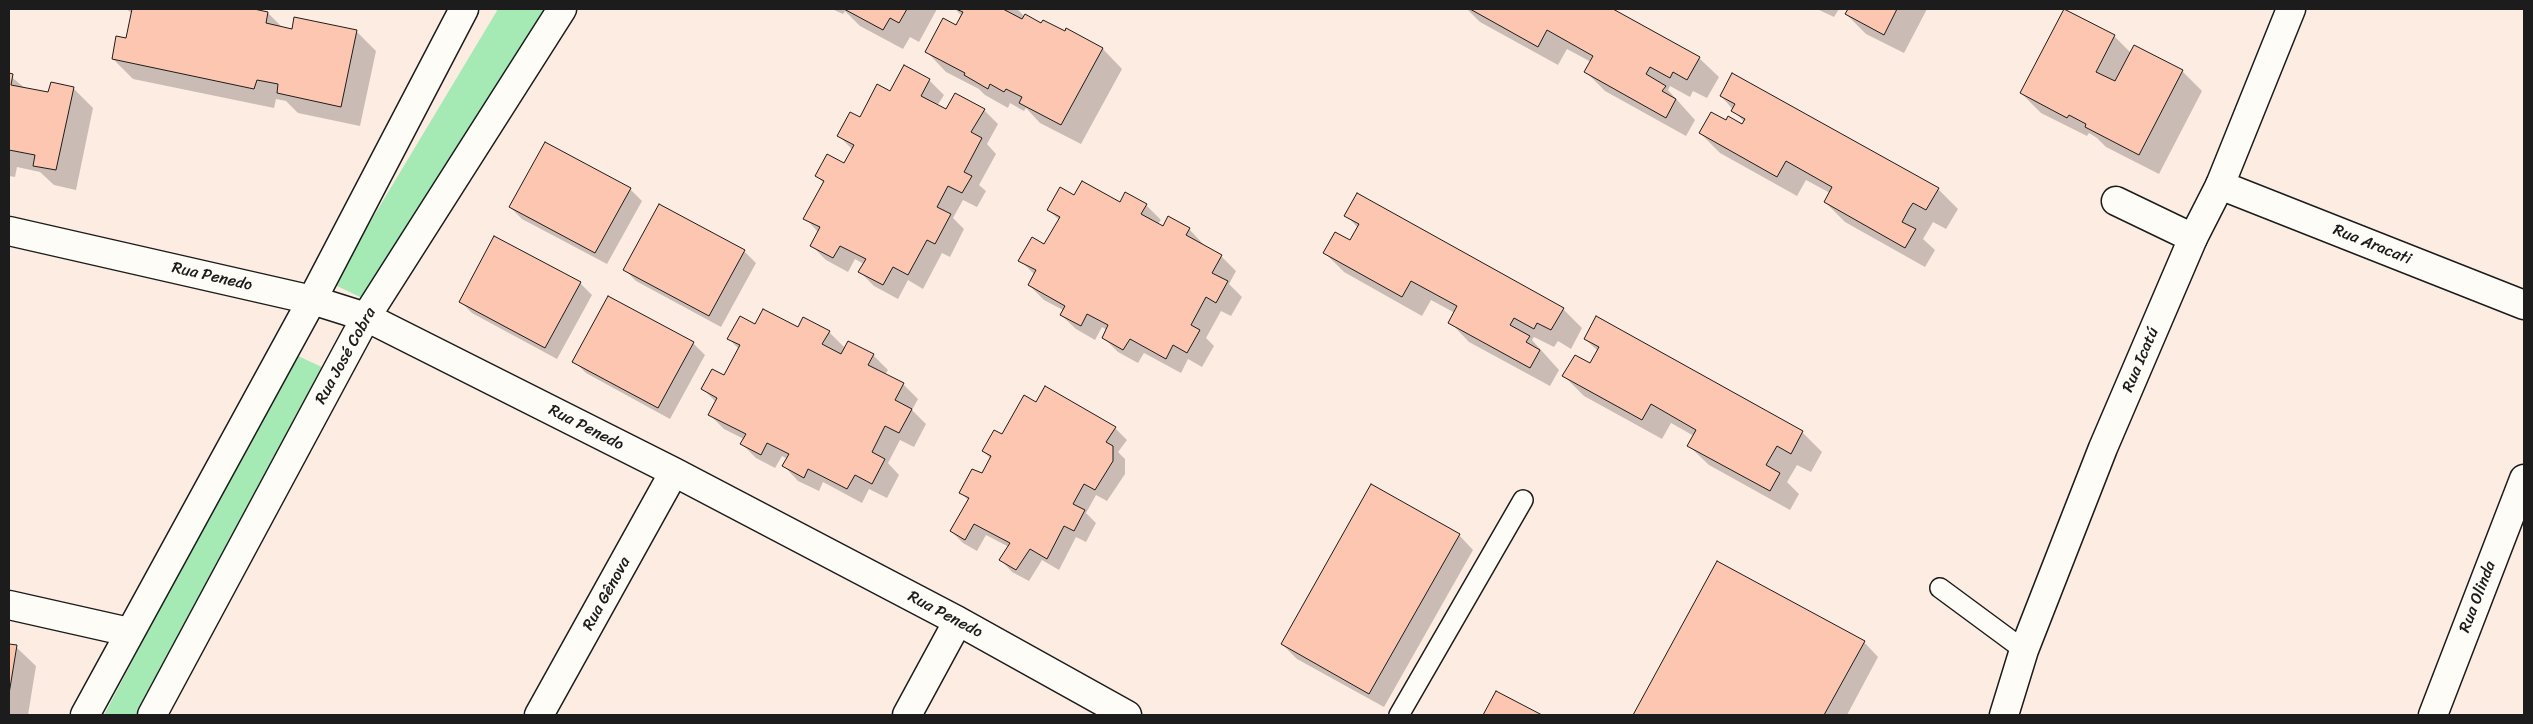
<!DOCTYPE html>
<html>
<head>
<meta charset="utf-8">
<style>
	body { margin:0 }
	#map { position:relative; width:2533px; height:724px; overflow:hidden; background:#fdece2; font-family:Sriracha,sans-serif }
	canvas { display:block }
	.frame { position:absolute; inset:0; border:10px solid #1c1c1c; pointer-events:none }
</style>
</head>
<body>
<div id="map">
<canvas width="2533" height="724"></canvas>
<div class="frame"></div>
</div>
<script>
const ctx = document.querySelector('canvas').getContext('2d');
ctx.lineJoin = 'round';
function fillPath(path, color) {
  ctx.fillStyle = color;
  ctx.fill(path, 'evenodd');
}
function shape(rows) {
  const path = new Path2D();
  for (const r of rows) {
    path.moveTo(r[0], r[1]);
    for (let i = 2; i < r.length; i += 2) path.lineTo(r[i], r[i + 1]);
  }
  return path;
}
function trace(path, color, width, dash) {
  ctx.strokeStyle = color;
  ctx.lineWidth = width;
  ctx.lineCap = dash ? 'butt' : 'round';
  ctx.setLineDash(dash || []);
  ctx.stroke(path);
}
function label(font, color, halo, rows, align = 'center') {
  ctx.font = font + ' Sriracha,sans-serif';
  ctx.lineWidth = 4;
  ctx.setLineDash([]);
  ctx.textBaseline = 'middle';
  ctx.strokeStyle = halo;
  ctx.fillStyle = color;
  for (const [text, x, y, turn = 0] of rows) {
    ctx.save();
    ctx.translate(x, y);
    ctx.rotate((+turn || 0) * Math.PI / 180);
    ctx.textAlign = isNaN(turn) ? turn : align;
    if (halo) ctx.strokeText(text, 0, 0);
    ctx.fillText(text, 0, 0);
    ctx.restore();
  }
}
fillPath(shape([
	[498,9,544,9,492,100,364,299,333,284],
	[294,354,326,369,142,715,104,715]
]), '#a5eab5');
fillPath(shape([
	[127,9,248,9,268,13,283,28,357,32,376,51,360,126,298,113,286,101,276,99,274,108,133,79,113,59,127,40,132,14],
	[832,9,937,9,919,42,910,37,903,49,860,26,845,11,843,14],
	[955,9,1017,9,1025,17,1042,25,1065,33,1067,30,1103,49,1122,69,1081,144,1040,123,1026,108,1024,111,1010,103,1008,108,985,95,979,89,946,72,927,52,957,27,962,16],
	[1467,9,1611,9,1699,58,1719,77,1707,98,1693,91,1690,97,1670,86,1668,90,1695,120,1686,136,1605,91,1586,72,1591,62,1567,49,1558,65,1480,22],
	[1817,9,1839,9,1834,17],
	[1847,9,1927,9,1904,53,1866,34,1846,14],
	[2114,36,2131,53,2182,71,2202,91,2159,174,2106,147,2097,138,2089,133,2087,136,2041,113,2021,93],
	[9,75,26,89,49,94,73,88,93,108,76,190,54,185,40,172,17,167,15,177,9,176],
	[929,80,944,95,937,106,947,111,984,110,998,124,987,144,996,154,979,185,986,191,977,207,963,200,953,218,964,229,950,257,942,253,923,289,908,280,898,299,874,286,860,272,864,264,855,259,848,272,826,260,811,245,818,232,805,218,824,183,817,176,844,164,853,150,838,135,890,93],
	[1721,96,1938,189,1958,209,1946,229,1933,222,1929,229,1923,239,1935,250,1925,267,1845,222,1825,202,1830,193,1806,180,1797,196,1720,153,1700,133,1726,122,1742,125,1744,122],
	[630,189,642,201,607,264,522,219,510,207],
	[1075,197,1146,205,1161,220,1157,225,1163,228,1189,229,1203,244,1202,246,1221,256,1236,271,1229,284,1242,297,1231,316,1221,311,1206,338,1214,346,1202,367,1188,359,1181,373,1144,353,1138,363,1118,352,1103,337,1107,330,1102,327,1095,340,1076,329,1061,315,1063,310,1044,300,1029,285,1035,275,1020,260,1044,246,1059,220,1048,209],
	[1346,215,1563,309,1582,328,1571,349,1558,341,1554,347,1534,337,1532,340,1559,370,1550,386,1469,342,1450,322,1455,313,1431,300,1422,316,1344,272,1325,253,1351,242,1358,228],
	[744,251,756,263,721,327,636,281,624,269],
	[580,283,592,295,557,359,472,313,460,301],
	[608,298,693,343,705,355,670,419,586,373,574,361],
	[756,325,829,332,845,348,848,342,873,355,888,370,885,375,903,384,918,399,912,410,926,424,914,447,900,440,888,463,899,475,887,498,869,489,862,503,823,482,819,491,798,481,784,466,788,459,782,456,775,468,756,458,742,444,744,439,724,429,709,414,716,402,703,389,725,377,739,349,729,339],
	[1585,339,1802,432,1822,452,1811,472,1797,465,1787,482,1799,494,1790,510,1709,465,1689,446,1694,436,1671,423,1662,439,1584,396,1564,376,1590,365,1598,351],
	[1037,404,1115,428,1127,440,1118,452,1125,459,1125,474,1107,501,1096,495,1086,513,1096,523,1086,542,1076,537,1059,570,1042,560,1029,581,1012,572,1001,560,1009,547,986,535,977,551,963,543,951,531,969,501,961,493,982,475,991,459,983,451],
	[1459,535,1473,550,1384,707,1297,659,1282,644],
	[1717,563,1864,642,1878,657,1847,715,1634,715],
	[9,645,16,647,36,666,28,715,9,715],
	[1497,692,1539,715,1484,715]
]), '#0003');
const building = shape([
	[132,9,254,9,268,12,266,23,292,29,294,17,357,30,341,107,277,93,278,84,257,80,254,89,112,59,116,36,126,38,132,9],
	[844,9,907,9,899,23,890,18,883,30,844,9],
	[956,9,1003,9,1022,19,1025,14,1041,23,1043,20,1065,31,1066,28,1103,48,1061,125,1019,103,1022,97,1006,89,1004,92,990,84,988,89,964,75,965,73,925,52,943,18,956,25,963,12,956,9],
	[1470,9,1613,9,1700,57,1687,80,1673,72,1670,78,1650,67,1646,74,1666,86,1662,91,1676,99,1666,118,1584,72,1593,56,1547,30,1538,47,1470,9],
	[1848,9,1897,9,1884,35,1845,14,1848,9],
	[2064,9,2115,35,2096,72,2115,81,2134,45,2183,70,2139,155,2085,127,2086,124,2069,115,2067,118,2020,93,2064,9],
	[904,65,930,79,921,96,946,109,955,93,985,109,971,132,982,138,964,172,972,176,962,193,948,186,937,207,951,214,935,244,927,240,908,275,893,267,883,285,858,272,866,259,840,246,833,258,810,246,820,227,803,219,824,181,815,176,827,154,844,163,854,145,837,136,850,112,860,117,877,84,890,91,904,65],
	[9,73,13,74,11,85,48,92,51,82,74,87,56,170,33,166,35,155,9,150,9,73],
	[1732,73,1939,188,1926,210,1913,203,1909,209,1902,222,1916,229,1905,248,1824,202,1832,187,1786,161,1777,177,1699,133,1711,112,1726,120,1728,116,1742,124,1745,119,1731,111,1735,104,1720,96,1732,73],
	[545,142,631,188,595,253,509,207,545,142],
	[1082,181,1120,202,1125,192,1147,204,1141,214,1163,226,1168,216,1190,228,1186,235,1222,255,1212,273,1228,281,1216,303,1206,297,1191,325,1200,330,1187,353,1173,345,1166,359,1130,339,1123,350,1102,338,1108,325,1087,314,1081,326,1060,315,1065,306,1028,285,1036,270,1018,261,1032,237,1044,244,1060,217,1047,210,1060,187,1074,195,1082,181],
	[1357,193,1564,308,1551,330,1537,323,1534,329,1514,318,1510,325,1530,336,1526,342,1540,350,1530,368,1448,323,1457,306,1411,281,1402,297,1323,253,1335,232,1350,240,1359,224,1344,216,1357,193],
	[659,204,745,250,709,316,623,270,659,204],
	[494,236,581,282,545,348,459,302,494,236],
	[608,296,694,342,658,408,572,362,608,296],
	[763,309,798,327,803,317,830,331,822,344,841,354,848,341,874,354,868,365,904,383,895,400,912,409,899,433,885,426,872,452,885,459,872,484,855,475,847,489,808,469,804,478,782,466,789,454,767,443,761,455,740,444,746,434,708,415,717,398,701,389,712,369,724,375,740,345,727,339,740,316,755,324,763,309],
	[1596,316,1803,431,1791,454,1777,446,1766,465,1780,473,1770,491,1687,446,1696,430,1651,404,1642,420,1562,376,1575,355,1590,363,1599,347,1584,339,1596,316],
	[1045,386,1116,427,1106,442,1113,446,1113,461,1095,490,1084,484,1073,504,1085,510,1074,531,1064,526,1047,559,1030,549,1016,570,999,560,1010,543,974,524,965,540,950,531,969,498,959,493,972,469,982,473,991,456,982,451,994,430,1002,434,1024,395,1036,402,1045,386],
	[1371,484,1460,534,1369,694,1281,644,1371,484],
	[1717,561,1865,641,1824,715,1633,715,1717,561],
	[9,644,17,645,9,694,9,644],
	[1496,691,1542,715,1483,715,1496,691]
]);
fillPath(building, '#fdc6b0');
trace(building, '#1c1c1c', 1);
const service = shape([
	[1940,588,2024,650],
	[1399,715,1523,500]
]);
const minor = shape([
	[2220,185,2524,305],
	[2116,201,2193,238],
	[9,231,312,300,366,317,674,472,958,621,1127,715],
	[9,605,129,632],
	[539,715,674,472],
	[907,715,958,621],
	[2433,715,2524,479]
]);
const tertiary = shape([
	[85,715,312,300,464,9],
	[152,715,366,317,562,9],
	[2004,715,2024,650,2103,448,2193,238,2220,185,2291,9]
]);
trace(service, '#1c1c1c', 22);
trace(minor, '#1c1c1c', 31);
trace(tertiary, '#1c1c1c', 31);
trace(service, '#fdfcf7', 19);
trace(minor, '#fdfcf7', 28);
trace(tertiary, '#fdfcf7', 28);
label('16px', '#1c1c1c', '#fdfcf7', [
	["Rua Aracati",2372,245,22],
	["Rua Penedo",212,277,13],
	["Rua José Cobra",346,356,-61],
	["Rua Icatú",2141,360,-67],
	["Rua Penedo",586,428,27],
	["Rua Gênova",607,594,-61],
	["Rua Olinda",2478,597,-69],
	["Rua Penedo",945,615,28]
]);
</script>
</body>
</html>
